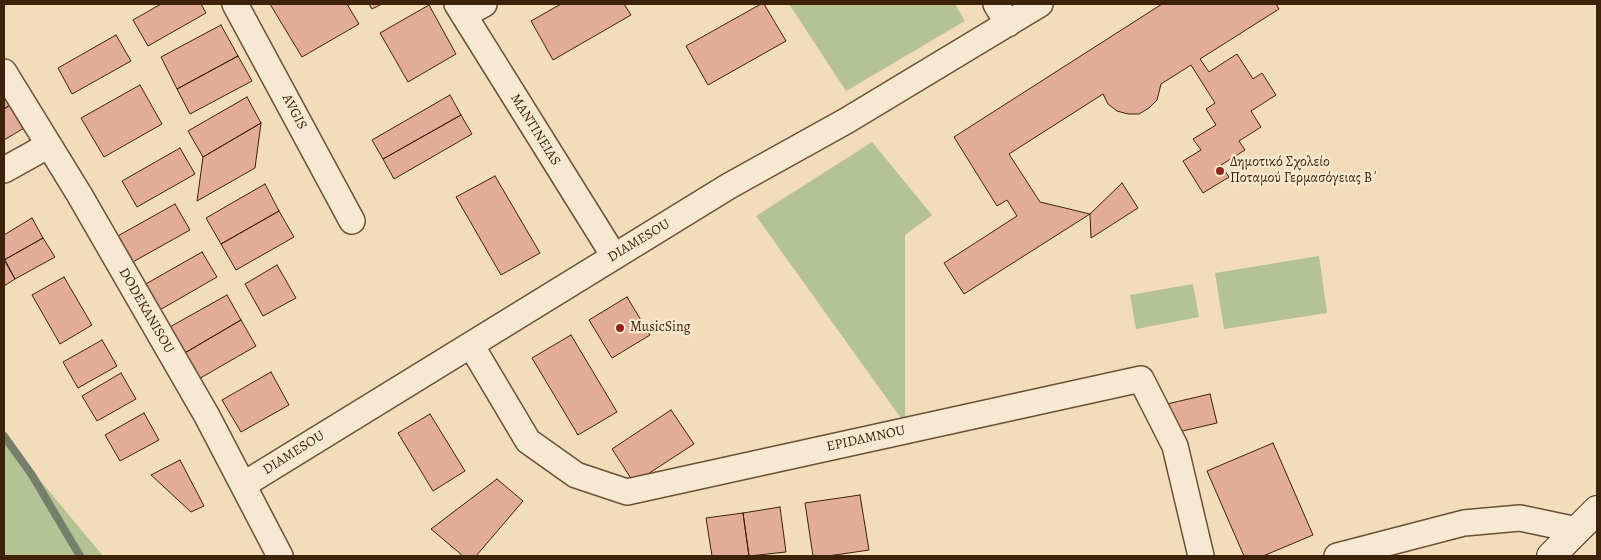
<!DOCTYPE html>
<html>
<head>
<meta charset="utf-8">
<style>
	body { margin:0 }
	#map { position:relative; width:1601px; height:560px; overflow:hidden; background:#f2dcb9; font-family:Alegreya,serif }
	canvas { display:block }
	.frame { position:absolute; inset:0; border:5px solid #3e230a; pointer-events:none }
</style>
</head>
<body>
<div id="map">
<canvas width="1601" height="560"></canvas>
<div class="frame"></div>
</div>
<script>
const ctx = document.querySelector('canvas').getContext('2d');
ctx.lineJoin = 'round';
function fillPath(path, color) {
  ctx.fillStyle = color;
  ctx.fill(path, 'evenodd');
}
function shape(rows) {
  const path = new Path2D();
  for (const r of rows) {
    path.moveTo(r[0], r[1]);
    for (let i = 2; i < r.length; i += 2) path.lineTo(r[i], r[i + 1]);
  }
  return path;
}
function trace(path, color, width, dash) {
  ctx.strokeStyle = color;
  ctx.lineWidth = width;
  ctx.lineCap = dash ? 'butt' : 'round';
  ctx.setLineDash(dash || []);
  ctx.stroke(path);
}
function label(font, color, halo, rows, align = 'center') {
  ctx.font = font + ' Alegreya,serif';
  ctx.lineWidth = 4.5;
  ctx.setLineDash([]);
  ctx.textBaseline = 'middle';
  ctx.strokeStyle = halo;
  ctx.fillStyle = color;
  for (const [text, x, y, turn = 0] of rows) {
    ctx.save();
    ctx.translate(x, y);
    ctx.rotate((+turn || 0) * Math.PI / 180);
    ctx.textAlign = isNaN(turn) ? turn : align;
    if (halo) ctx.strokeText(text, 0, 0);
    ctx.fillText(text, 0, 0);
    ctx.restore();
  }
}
fillPath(shape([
	[789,4,955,4,965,21,846,91],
	[872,142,932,215,905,235,905,421,903,421,756,216],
	[1319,256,1327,313,1224,329,1215,273],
	[1193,284,1199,317,1136,329,1130,295],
	[4,437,103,556,4,556]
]), '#b4c294');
trace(shape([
	[4,436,32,475,80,556]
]), '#767f6b', 8);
const building = shape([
	[161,4,201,4,206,13,148,46,133,20,161,4],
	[270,4,347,4,359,24,302,57,270,4],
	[369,4,382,4,372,9,369,4],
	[561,4,624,4,631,15,553,60,531,21,561,4],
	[761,4,764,4,786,41,708,85,686,46,761,4],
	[1162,4,1276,4,1279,9,1200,59,1209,72,1237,54,1253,79,1262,73,1276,95,1251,111,1261,127,1239,141,1245,150,1221,165,1229,177,1203,193,1183,161,1201,150,1193,139,1216,125,1206,109,1215,103,1191,65,1161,84,1157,100,1149,108,1139,114,1128,114,1117,111,1108,104,1103,94,1009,154,1040,202,1090,214,964,294,944,263,1017,216,1007,200,997,206,954,137,1162,4],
	[429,5,456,54,408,82,380,33,429,5],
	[221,25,238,56,177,89,161,57,221,25],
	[116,35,131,61,72,94,58,68,116,35],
	[238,56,252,81,190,114,177,89,238,56],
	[140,85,162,124,104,157,81,118,140,85],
	[450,95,461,115,383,159,372,140,450,95],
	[4,96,10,105,4,109,4,96],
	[247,97,261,123,203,157,188,131,247,97],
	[10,105,24,128,4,140,4,109,10,105],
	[461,115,472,134,394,179,383,159,461,115],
	[261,123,255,168,197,201,203,157,261,123],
	[180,148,195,174,137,207,122,181,180,148],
	[495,176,540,253,501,275,456,197,495,176],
	[1122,183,1138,208,1091,238,1090,214,1122,183],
	[265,184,279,211,221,244,206,218,265,184],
	[175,204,190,230,131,263,116,237,175,204],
	[279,211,294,237,236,270,221,244,279,211],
	[32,218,43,238,4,260,4,235,32,218],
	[43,238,55,257,15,279,4,260,43,238],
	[202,252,217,277,158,311,144,285,202,252],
	[4,258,15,279,4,286,4,258],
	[277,265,296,298,263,316,245,284,277,265],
	[64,277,92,325,60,344,32,295,64,277],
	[227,295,241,320,183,354,168,328,227,295],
	[627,297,650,335,612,358,589,320,627,297],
	[241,320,256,346,197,380,183,354,241,320],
	[571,335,617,412,578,435,532,358,571,335],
	[102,340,117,366,78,388,63,362,102,340],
	[271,372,289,405,241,432,222,400,271,372],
	[121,373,136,399,97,421,82,396,121,373],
	[1210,394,1217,423,1174,433,1167,404,1210,394],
	[671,410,694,444,634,483,612,449,671,410],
	[144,413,159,440,120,461,105,435,144,413],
	[430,414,465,471,433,491,398,433,430,414],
	[1273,443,1313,535,1263,556,1244,556,1207,471,1273,443],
	[180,460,204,506,191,512,151,475,180,460],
	[497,479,523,501,476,556,463,556,431,529,497,479],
	[860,495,869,550,828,556,813,556,805,503,860,495],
	[780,507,786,552,749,556,743,513,780,507],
	[743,513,749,556,712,556,706,518,743,513]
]);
fillPath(building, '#e3ac98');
trace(building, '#3e230a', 1);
const street = shape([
	[235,4,352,221],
	[457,4,614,256],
	[996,4,1008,24],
	[464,15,484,4],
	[4,72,79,194,207,416,280,556],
	[4,170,49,145],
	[471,345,528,441,576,475,627,492,1141,379,1175,446,1201,556],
	[243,485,729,186,846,121,1040,4],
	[1337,556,1464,523,1520,518,1577,530]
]);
const secondary = shape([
	[1551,556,1597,510]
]);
trace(street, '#6b5136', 28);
trace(secondary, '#3e230a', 30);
trace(street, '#f7e8d2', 25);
trace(secondary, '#f7e8d2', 28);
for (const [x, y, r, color] of [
	[1220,171,5,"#8f2418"],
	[620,328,5,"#8f2418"]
]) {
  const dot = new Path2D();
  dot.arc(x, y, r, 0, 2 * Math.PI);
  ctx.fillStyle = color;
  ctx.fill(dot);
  trace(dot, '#f7e8d2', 2);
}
label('14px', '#3e230a', '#f7e8d2', [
	["AVGIS",294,112,62],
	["MANTINEIAS",535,130,58],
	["DIAMESOU",639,241,-31],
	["DODEKANISOU",146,311,60],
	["EPIDAMNOU",866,439,-12],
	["DIAMESOU",294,453,-32]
]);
label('14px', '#3e230a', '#f7e8d2', [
	["Δημοτικό Σχολείο",1230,163],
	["Ποταμού Γερμασόγειας Β΄",1230,179],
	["MusicSing",630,328]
], 'left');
</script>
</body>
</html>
